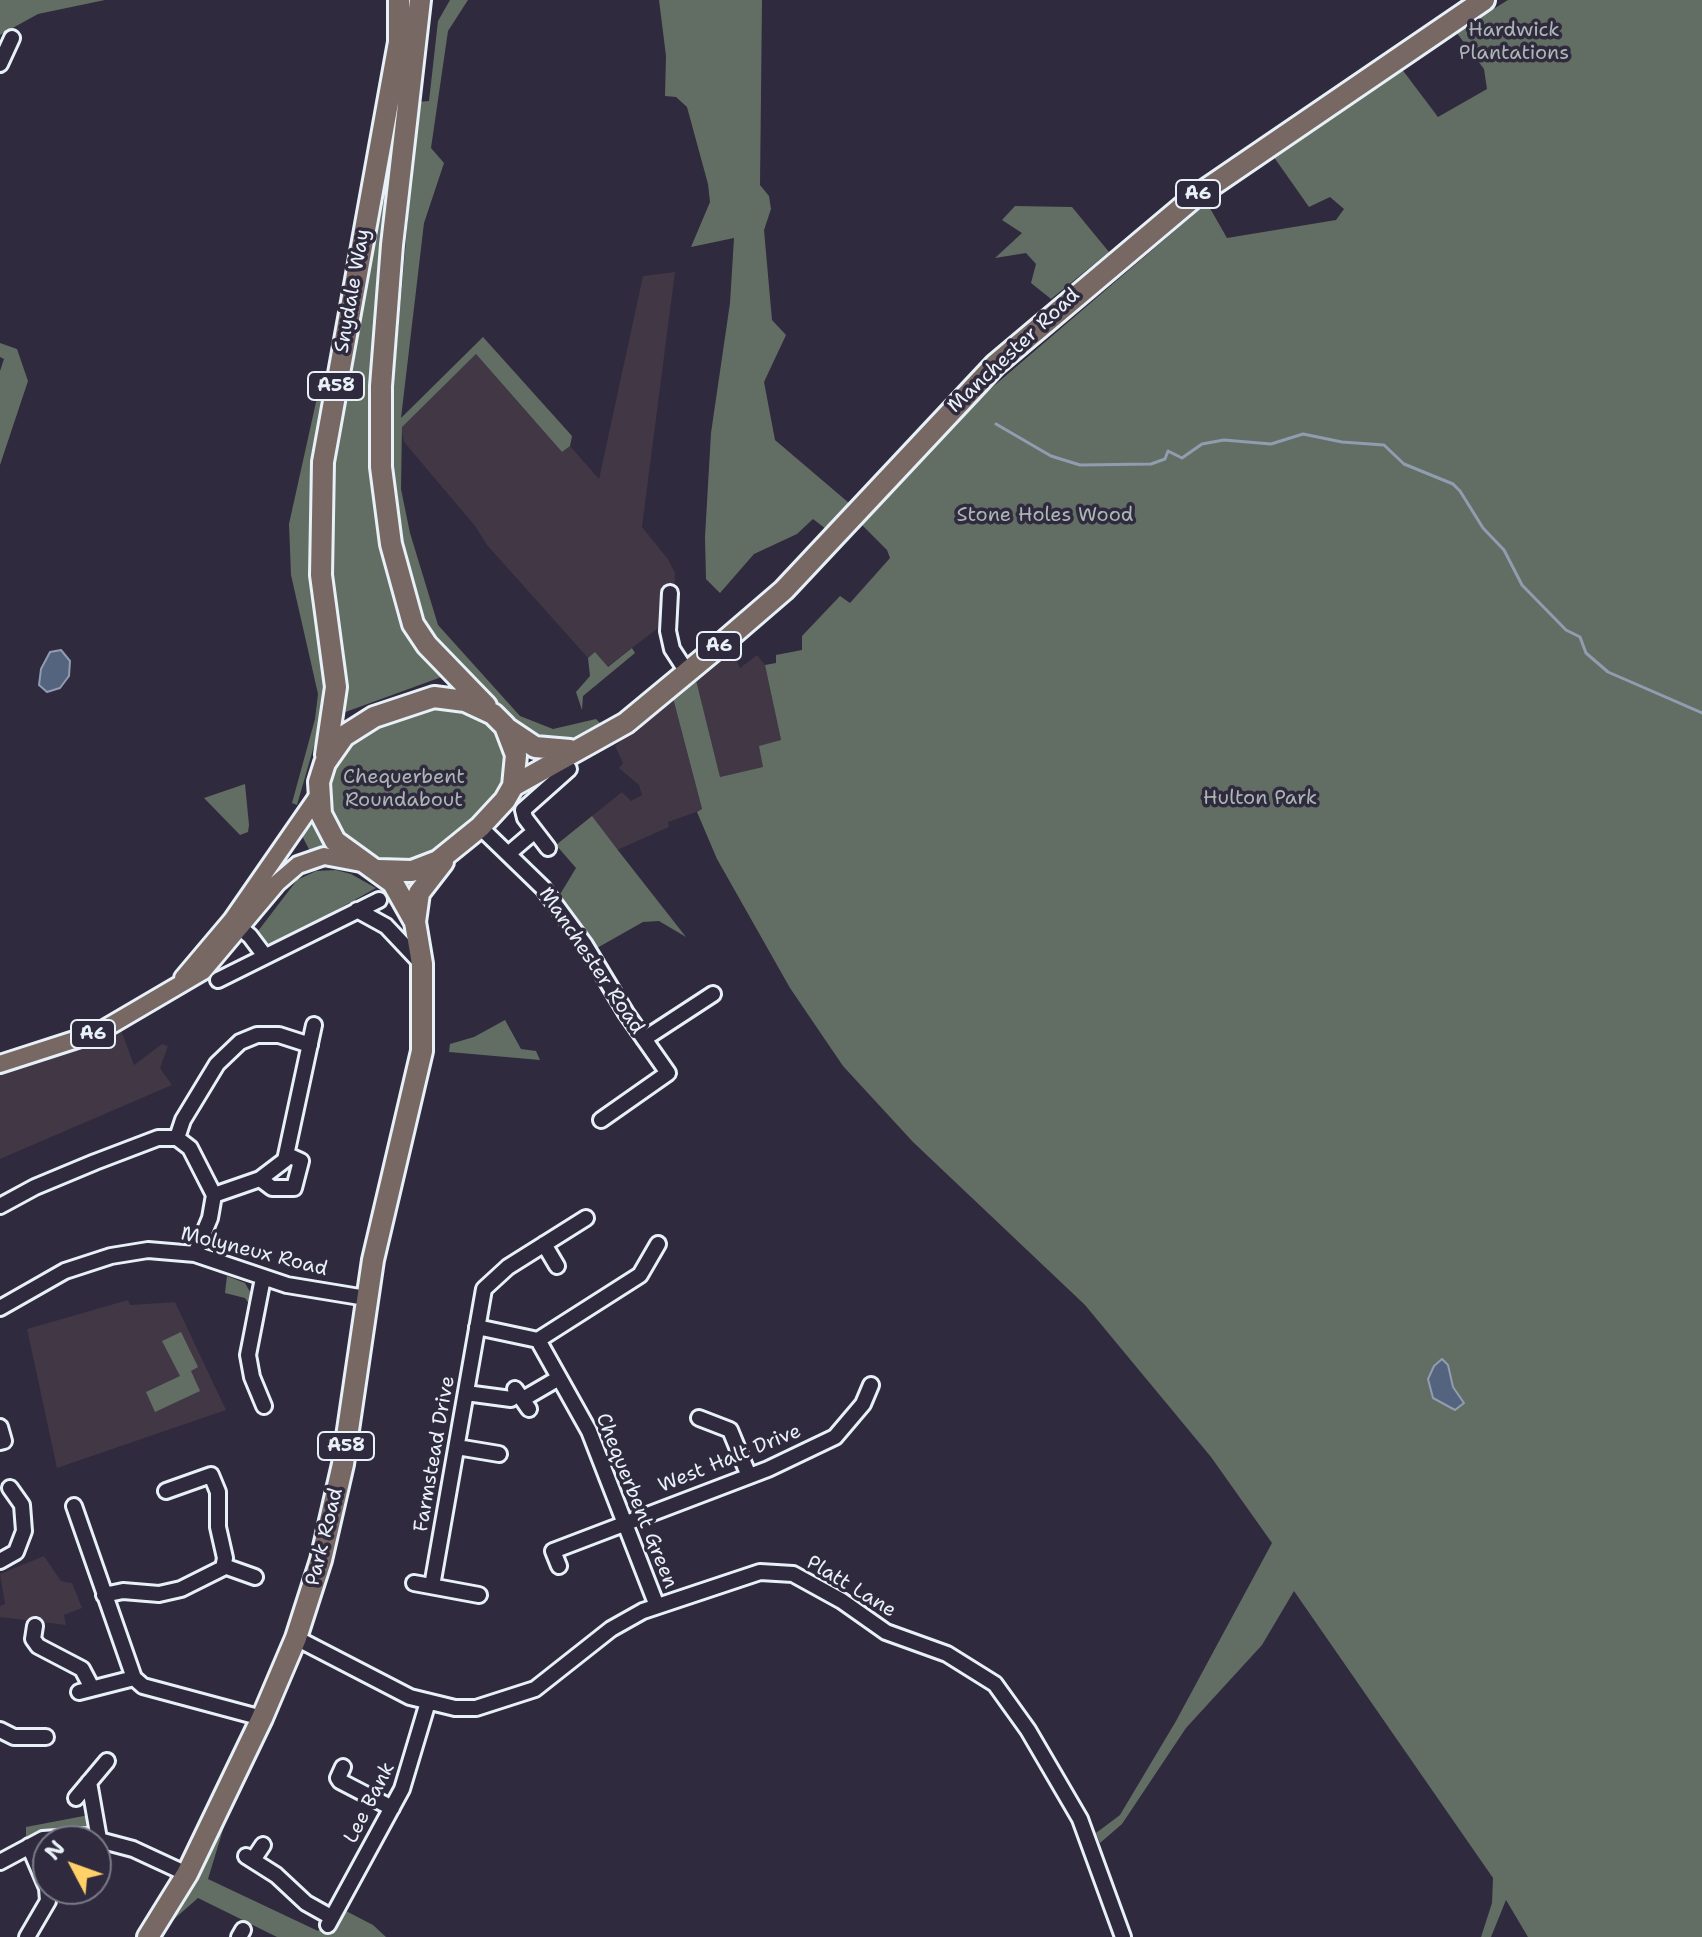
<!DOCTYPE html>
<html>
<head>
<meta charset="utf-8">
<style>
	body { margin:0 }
	#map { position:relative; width:1702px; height:1937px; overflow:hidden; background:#2f2a3d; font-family:"Shantell Sans",sans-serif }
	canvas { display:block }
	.north { position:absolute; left:32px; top:1825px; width:80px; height:80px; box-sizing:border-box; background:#2f2a3d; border:2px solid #797a88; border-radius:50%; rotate:311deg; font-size:22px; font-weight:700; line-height:32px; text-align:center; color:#e8f1f8 }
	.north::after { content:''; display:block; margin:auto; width:28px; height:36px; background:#ffd166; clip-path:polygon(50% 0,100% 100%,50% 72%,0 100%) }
</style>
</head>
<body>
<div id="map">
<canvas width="1702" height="1937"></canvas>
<div class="north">N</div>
</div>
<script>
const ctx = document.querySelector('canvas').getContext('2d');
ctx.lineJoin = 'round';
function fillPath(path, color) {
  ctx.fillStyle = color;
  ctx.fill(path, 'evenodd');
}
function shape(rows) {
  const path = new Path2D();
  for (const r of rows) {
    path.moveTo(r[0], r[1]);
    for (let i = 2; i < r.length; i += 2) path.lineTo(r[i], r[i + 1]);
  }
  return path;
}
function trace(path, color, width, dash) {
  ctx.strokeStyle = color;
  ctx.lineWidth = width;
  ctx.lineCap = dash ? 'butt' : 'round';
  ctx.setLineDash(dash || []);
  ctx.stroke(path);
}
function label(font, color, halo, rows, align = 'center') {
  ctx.font = font + ' "Shantell Sans",sans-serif';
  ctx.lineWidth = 7;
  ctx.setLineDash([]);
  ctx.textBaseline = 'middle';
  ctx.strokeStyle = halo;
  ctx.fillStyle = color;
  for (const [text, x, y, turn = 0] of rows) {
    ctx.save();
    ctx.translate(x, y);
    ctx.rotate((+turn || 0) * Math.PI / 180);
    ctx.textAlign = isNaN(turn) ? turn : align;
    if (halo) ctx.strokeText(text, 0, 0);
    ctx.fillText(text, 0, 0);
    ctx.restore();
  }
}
fillPath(shape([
	[675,272,642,527,668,559,675,573,674,616,607,667,595,652,588,658,487,545,475,526,404,442,401,427,476,354,562,452,570,446,599,479,643,276],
	[731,649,740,668,757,655,765,665,781,741,764,767,720,777,696,680],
	[673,698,702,810,668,822,669,827,617,850,592,816,622,792,631,801,642,795,639,785,619,768,623,763,615,746],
	[121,1030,134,1065,162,1044,168,1046,160,1068,172,1085,0,1159,0,1069],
	[128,1300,130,1305,175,1302,226,1410,57,1468,27,1329],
	[44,1556,61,1581,72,1583,82,1608,64,1615,66,1625,0,1617,0,1606,5,1604,0,1574]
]), '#413745');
fillPath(shape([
	[0,0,105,0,38,14,0,35],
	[450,0,468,0,448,31,431,148,444,163,424,223,401,418,483,337,572,436,570,446,562,452,476,354,402,427,401,489,410,533,438,625,520,716,553,729,596,719,604,727,569,740,544,741,529,733,445,650,427,629,403,542,393,468,393,389,418,102,429,101,438,21],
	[659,0,762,0,760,185,769,196,771,209,764,230,772,320,786,335,764,382,775,440,849,503,826,529,813,519,797,534,754,554,720,593,706,579,705,537,711,433,730,303,734,238,691,247,710,202,708,184,687,107,676,97,665,96,666,56],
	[1508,0,1702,0,1702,1937,1528,1937,1506,1900,1491,1937,1481,1937,1492,1903,1493,1878,1294,1591,1262,1645,1186,1728,1122,1824,1100,1843,1096,1833,1120,1815,1176,1721,1272,1543,1211,1457,1085,1305,913,1142,843,1066,790,988,717,859,697,812,702,809,673,698,696,680,720,777,763,767,759,746,781,740,765,665,776,663,776,655,802,650,802,636,840,596,850,603,890,558,887,550,862,525,981,397,1207,203,1227,238,1336,220,1344,209,1330,197,1309,207,1271,153,1401,68,1438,117,1487,89,1484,69,1456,32],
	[394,98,402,99,391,200,389,560,447,675,340,714,330,609,327,496],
	[1015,206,1072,207,1109,252,1051,299,1031,283,1036,264,1026,253,995,258,1022,233,1002,220],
	[0,343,17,349,28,381,0,465,0,371,4,359,0,357],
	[318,393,324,394,313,458,309,534,312,601,325,690,324,711,297,805,292,803,315,719,318,694,291,575,289,524],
	[632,648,635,653,583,696,582,710,576,692,590,676,588,658,595,652,608,667],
	[449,705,488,720,506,744,505,784,490,808,434,855,399,865,376,861,351,847,333,825,326,796,331,766,361,732,420,708],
	[245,784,249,825,248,832,240,835,204,798],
	[313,812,324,835,329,850,311,853,300,832],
	[592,816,617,849,686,937,659,921,643,922,597,948,559,896,576,868,556,845],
	[336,870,351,874,376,888,276,944,261,943,255,935,297,880,316,871],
	[505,1020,521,1049,536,1051,540,1060,449,1052,450,1044,474,1037],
	[227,1276,245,1283,253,1297,250,1305,245,1298,225,1293],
	[181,1332,198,1367,191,1371,200,1391,155,1412,146,1392,180,1376,162,1341],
	[89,1815,90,1829,69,1827,26,1837,26,1827],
	[225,1823,208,1879,318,1931,321,1927,332,1932,344,1910,373,1925,386,1937,277,1937,198,1898,165,1927]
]), '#626e63');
const water = shape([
	[61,650,70,661,69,676,60,688,47,692,39,685,41,669,50,652,61,650],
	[1442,1359,1448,1365,1453,1387,1464,1403,1455,1410,1433,1398,1428,1379,1434,1366,1442,1359]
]);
fillPath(water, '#55647e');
trace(water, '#909caf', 2);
trace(shape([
	[996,424,1051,456,1080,465,1151,464,1165,459,1168,451,1182,458,1202,444,1224,440,1271,444,1303,434,1342,442,1384,445,1404,464,1453,484,1460,491,1483,528,1504,550,1522,585,1566,630,1580,637,1586,653,1608,672,1702,713]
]), '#909caf', 3);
const minor = shape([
	[0,64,12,38],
	[670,593,668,631,672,649,687,672],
	[480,827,543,888,585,945,626,1013,668,1073,601,1120],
	[548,848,525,818,523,810,569,769],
	[508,854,535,831],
	[357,910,386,926,419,961],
	[232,921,250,936,265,956],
	[218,980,379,900],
	[644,1039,713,994],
	[177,1138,183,1120,217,1064,240,1042,257,1035,279,1035,310,1045],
	[260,1179,272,1188,294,1188,301,1161,288,1155],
	[214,1195,260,1179,285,1160,314,1025],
	[0,1206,35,1187,95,1162,158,1138,177,1138,190,1148,214,1195,210,1218,195,1254],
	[544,1244,557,1266],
	[263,1278,248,1355,252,1377,264,1406],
	[0,1308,65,1271,111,1256,148,1250,195,1254,287,1285,366,1298],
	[477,1327,538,1340],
	[538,1340,589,1431,657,1606],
	[538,1340,640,1275,658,1244],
	[515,1389,529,1409],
	[466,1393,511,1399],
	[523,1399,559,1378],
	[699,1418,730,1430,749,1476],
	[0,1427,4,1441,0,1442],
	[457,1447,499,1454],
	[74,1506,134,1678],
	[0,1561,16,1552,24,1531,22,1505,10,1488],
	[224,1566,255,1577],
	[559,1566,553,1551,768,1469,835,1437,863,1404,871,1385],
	[414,1583,479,1595],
	[432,1586,484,1289,508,1267,586,1218],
	[104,1595,123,1591,159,1594,181,1589,223,1568,225,1558,218,1527,218,1492,211,1475,166,1491],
	[35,1626,33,1639,38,1646,82,1669,92,1688],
	[296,1638,410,1697,455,1708,476,1708,535,1689,611,1629,643,1611,760,1572,793,1574,842,1601,886,1632,947,1654,995,1684,1028,1730,1080,1819,1123,1937],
	[79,1692,134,1678,143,1686,262,1718],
	[0,1730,14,1737,46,1737],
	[343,1767,338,1778,340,1781,392,1808],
	[89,1782,99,1839],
	[76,1798,107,1761],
	[246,1856,276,1875,306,1903,331,1917],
	[253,1860,263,1845],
	[0,1862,43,1839,84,1836,133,1849,187,1874],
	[328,1925,402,1789,428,1702],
	[27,1937,48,1901,47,1888,29,1846],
	[239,1937,243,1930]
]);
const major = shape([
	[183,978,232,920,318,796],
	[0,1064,99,1032,203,971,277,883,298,865,324,856,361,863]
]);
const highway = shape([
	[420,0,392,245,381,386,381,467,391,544,413,624,427,645,486,706],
	[508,729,535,747,570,750],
	[326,755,336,687,321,575,323,462,399,42,399,0],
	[513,786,626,723,719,646,784,590,995,365,1192,199,1484,0],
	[415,922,419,893,443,862],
	[148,1937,187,1874,262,1718,296,1638,321,1560,343,1464,373,1260,422,1051,422,964,415,922,393,883,335,841,321,814,319,782,325,763,344,736,374,717,434,697,465,701,493,714,505,726,516,755,513,786,505,800,480,827,438,861,412,871,378,870]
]);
trace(minor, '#e8f1f8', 20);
trace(major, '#e8f1f8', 22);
trace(highway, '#e8f1f8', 26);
trace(minor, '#2f2a3d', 14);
trace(major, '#776864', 16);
trace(highway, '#776864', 20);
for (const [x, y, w] of [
	[1198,194,44],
	[336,386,56],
	[719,646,44],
	[93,1034,44],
	[346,1446,56]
]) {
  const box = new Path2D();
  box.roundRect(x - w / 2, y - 14, w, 28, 6);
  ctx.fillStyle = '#2f2a3d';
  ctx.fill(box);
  trace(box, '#e8f1f8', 2);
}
label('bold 18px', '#e8f1f8', null, [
	["A6",1198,194],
	["A58",336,386],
	["A6",719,646],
	["A6",93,1034],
	["A58",346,1446]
]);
label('20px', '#acb6b5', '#2f2a3d', [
	["Hardwick",1514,31],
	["Plantations",1514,54],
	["Stone Holes Wood",1045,516],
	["Chequerbent",404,778],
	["Roundabout",404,801],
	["Hulton Park",1260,799]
]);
label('20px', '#e8f1f8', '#2f2a3d', [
	["Snydale Way",353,291,-80],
	["Manchester Road",1014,351,-43],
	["Manchester Road",591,961,56],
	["Molyneux Road",254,1252,14],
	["Farmstead Drive",435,1454,-80],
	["West Halt Drive",730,1459,-22],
	["Chequerbent Green",636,1501,68],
	["Park Road",325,1537,-76],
	["Platt Lane",851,1587,31],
	["Lee Bank",370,1803,-63]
]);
</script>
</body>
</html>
